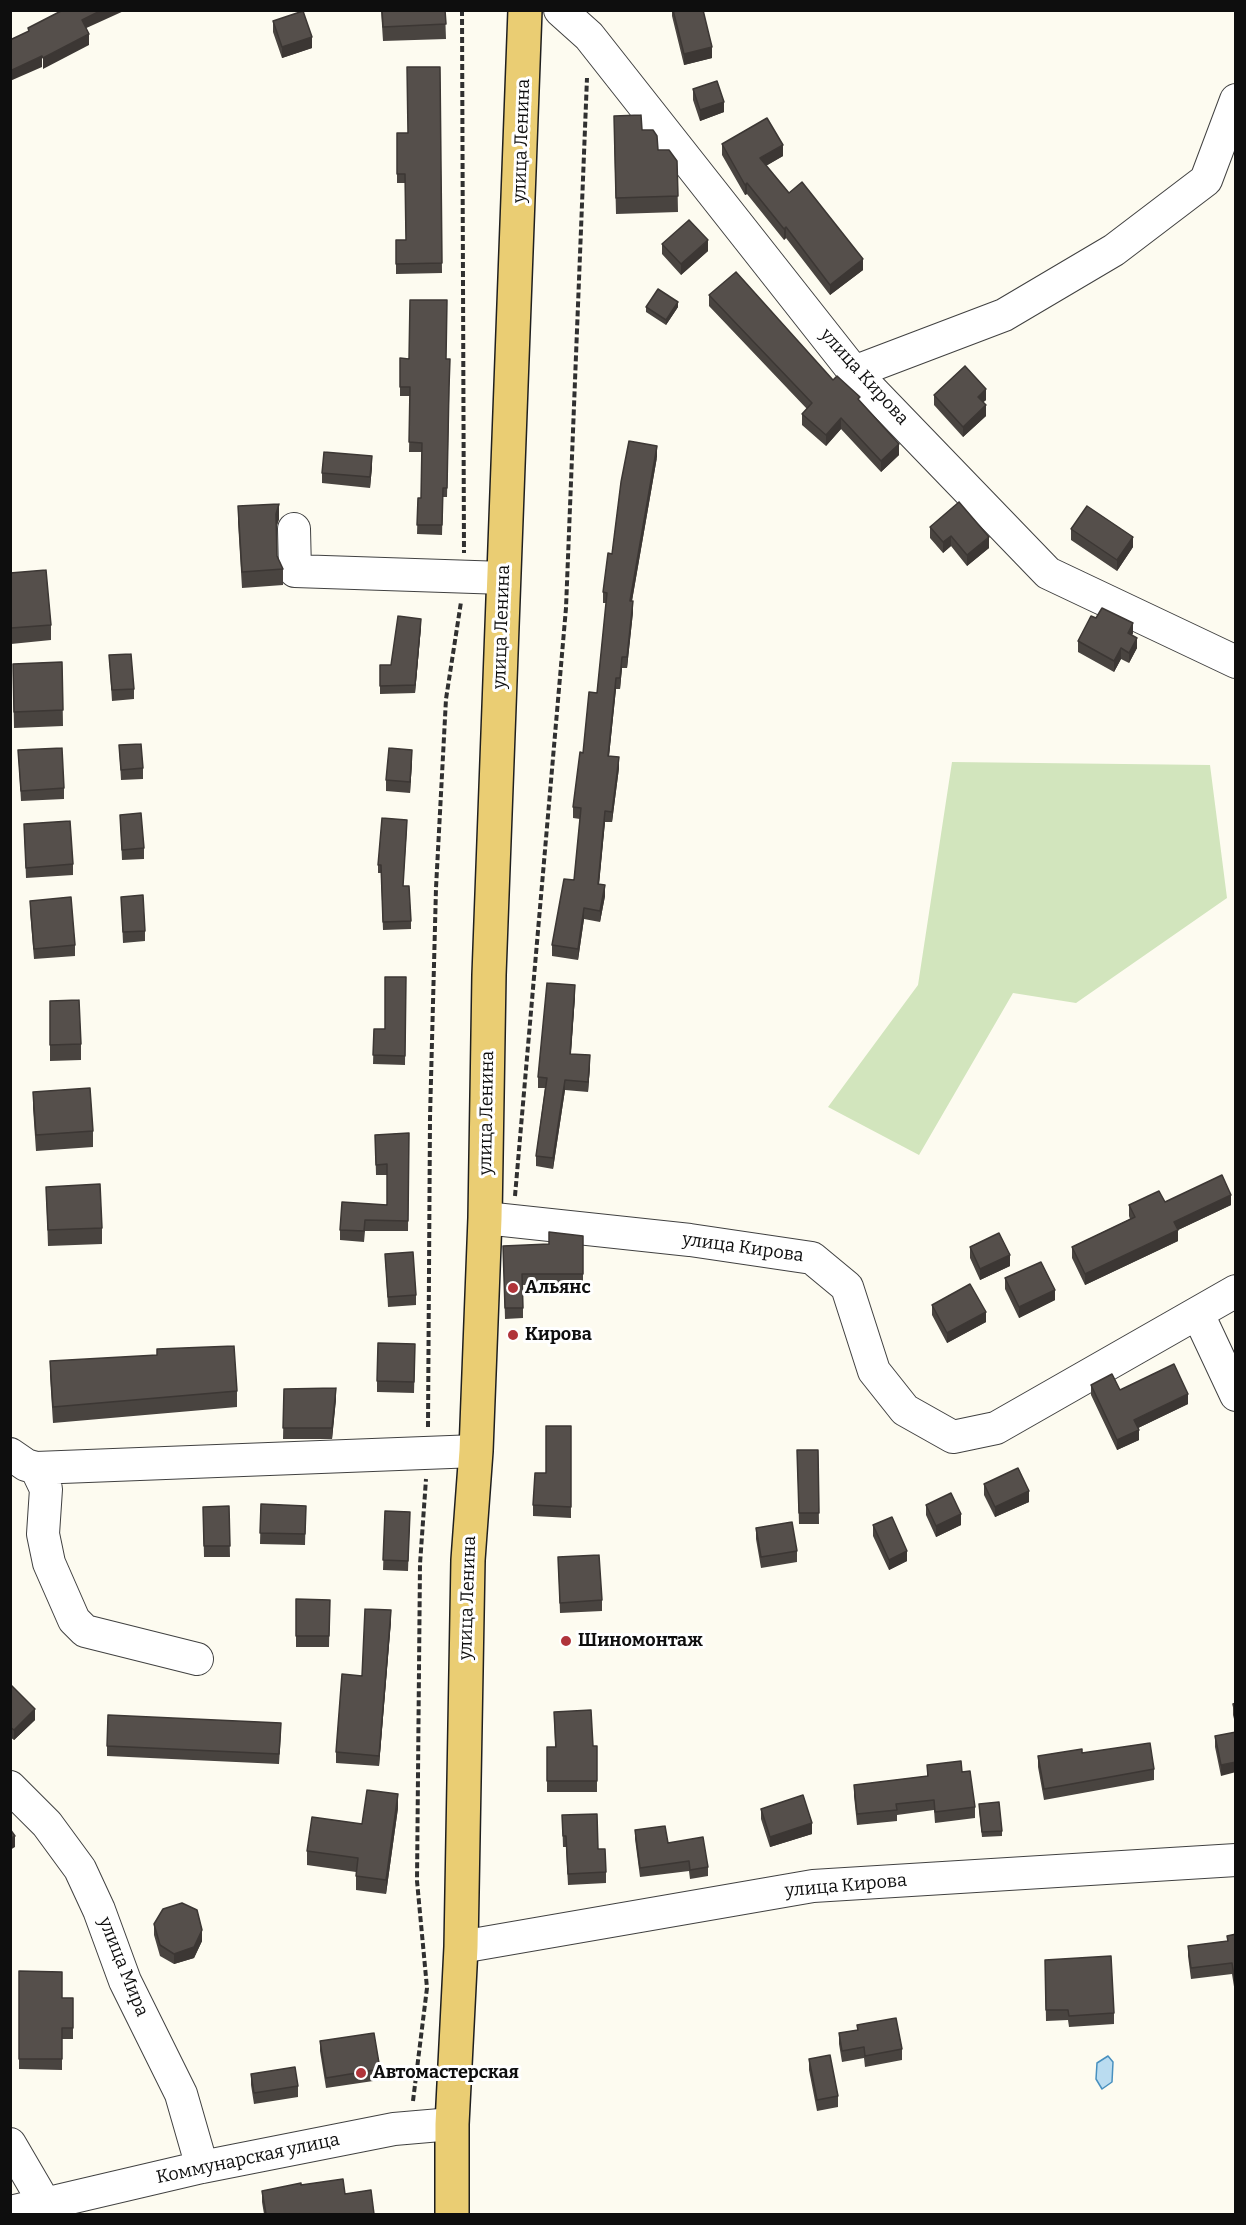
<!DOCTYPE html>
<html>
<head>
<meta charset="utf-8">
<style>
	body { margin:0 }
	#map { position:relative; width:1246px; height:2225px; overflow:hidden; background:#fdfbf0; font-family:Bitter,serif }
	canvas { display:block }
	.frame { position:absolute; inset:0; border:12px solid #0e0e0e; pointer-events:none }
</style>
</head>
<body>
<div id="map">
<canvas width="1246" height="2225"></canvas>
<div class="frame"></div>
</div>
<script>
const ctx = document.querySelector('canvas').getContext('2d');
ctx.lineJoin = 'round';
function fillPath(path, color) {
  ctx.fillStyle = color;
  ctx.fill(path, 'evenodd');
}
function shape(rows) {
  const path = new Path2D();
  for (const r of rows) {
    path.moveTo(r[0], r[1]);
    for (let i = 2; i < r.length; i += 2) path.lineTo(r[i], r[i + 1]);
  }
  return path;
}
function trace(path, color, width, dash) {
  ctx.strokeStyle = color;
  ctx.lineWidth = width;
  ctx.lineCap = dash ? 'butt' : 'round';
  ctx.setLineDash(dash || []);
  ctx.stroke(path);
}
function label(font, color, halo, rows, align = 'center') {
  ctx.font = font + ' Bitter,serif';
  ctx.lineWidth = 6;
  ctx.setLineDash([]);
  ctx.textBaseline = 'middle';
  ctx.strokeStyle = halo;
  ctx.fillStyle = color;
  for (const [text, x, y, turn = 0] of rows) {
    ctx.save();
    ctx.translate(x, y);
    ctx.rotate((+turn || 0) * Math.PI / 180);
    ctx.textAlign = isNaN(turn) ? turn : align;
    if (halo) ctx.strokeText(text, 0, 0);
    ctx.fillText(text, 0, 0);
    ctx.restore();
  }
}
fillPath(shape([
	[952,762,1210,765,1227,898,1076,1003,1013,993,919,1155,828,1107,918,985]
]), '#d2e5bd');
const water = shape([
	[1108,2056,1113,2062,1112,2082,1102,2089,1096,2079,1097,2063,1108,2056]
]);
fillPath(water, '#badcf0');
trace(water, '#4890bf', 1.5);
const minor = shape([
	[560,10,589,36,854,372,1048,573,1236,662],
	[854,372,1004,315,1114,250,1206,180,1236,100],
	[294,529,295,571,504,578],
	[485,1218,690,1240,812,1258,847,1287,874,1371,905,1410,953,1437,996,1428,1236,1291],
	[1198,1314,1236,1395],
	[10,1454,26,1465,36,1468,476,1451],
	[36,1468,46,1489,43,1534,49,1563,74,1620,85,1631,197,1659],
	[10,1787,47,1824,80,1869,99,1910,125,1981,181,2094,202,2167],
	[461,1947,813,1886,1236,1860],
	[10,2144,45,2204],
	[10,2212,202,2167,394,2129,452,2124]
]);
const major = shape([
	[452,2214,452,2124,461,1947,468,1560,476,1451,485,1218,489,975,525,10]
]);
trace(minor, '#414141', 34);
trace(major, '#1f1f1f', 36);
trace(shape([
	[462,10,464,553],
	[515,1196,566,608,587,78],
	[428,1427,430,1118,436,888,446,699,461,602],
	[413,2101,427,1988,417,1881,420,1564,426,1479]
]), '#303030', 4, [6, 3]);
trace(minor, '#fff', 32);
trace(major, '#eacd73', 33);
fillPath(shape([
	[381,10,445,10,446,39,383,41],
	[672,10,703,10,712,58,684,65,672,16],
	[273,21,312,48,282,58,273,32],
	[440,67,442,273,396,274,396,240,406,240,405,183,397,183,397,174,408,133],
	[693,89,724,112,700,121,693,100],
	[642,130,658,150,677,161,678,212,616,214,614,132],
	[722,144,783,156,766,166,789,193,863,270,830,295,786,238,784,240,747,194,745,195,722,155],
	[662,244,708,251,681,275,662,254],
	[709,295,833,380,860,402,899,455,881,472,841,429,826,446,802,425,802,414,807,409,709,306],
	[646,307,678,307,666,325,646,312],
	[446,359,450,359,447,497,443,497,442,535,417,534,418,498,421,498,422,452,409,452,410,396,400,396,400,387],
	[934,395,986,400,983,402,986,416,963,437,934,405],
	[657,457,632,601,633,612,627,668,622,668,620,689,616,689,609,756,619,768,612,822,605,822,599,884,605,896,600,922,584,919,578,960,552,956,552,945,574,880,580,819,573,818,573,807,583,753,597,693,606,603,603,603,603,592,612,554],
	[372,467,370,488,322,483,322,473],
	[238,506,279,519,276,528,277,556,283,569,283,585,242,588,238,522],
	[930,527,989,548,967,566,951,546,943,553,930,538],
	[1071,529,1133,547,1117,571,1071,540],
	[10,573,51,625,51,640,11,644],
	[1096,618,1133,633,1132,635,1137,648,1129,663,1121,659,1114,672,1078,652,1078,641],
	[421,627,415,693,380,694,380,665,391,665],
	[109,655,134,689,134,699,112,701],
	[62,662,63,726,14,728,13,679],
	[119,745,143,768,143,779,121,780],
	[18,750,64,788,64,799,21,801],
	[412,761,410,793,386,791,386,780],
	[120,815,144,848,144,859,122,860],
	[24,824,73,864,73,875,26,878],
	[407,828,403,886,411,921,411,929,383,930,381,873,378,873,378,865],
	[121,897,145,931,145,941,123,943],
	[30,901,75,945,75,956,34,959,30,911],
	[406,977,405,1065,373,1064,374,1029,385,1029],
	[575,996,571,1054,590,1066,588,1092,565,1090,553,1169,536,1166,536,1156,545,1088,538,1088,538,1077],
	[50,1001,81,1044,81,1060,50,1061],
	[33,1092,93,1131,93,1147,36,1151,33,1108],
	[409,1133,408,1231,365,1231,364,1242,340,1240,340,1230,387,1205,387,1175,376,1175,375,1135],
	[46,1187,102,1228,102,1244,48,1246],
	[1165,1202,1231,1205,1178,1230,1178,1241,1085,1285,1072,1258,1072,1247,1130,1219,1129,1216,1129,1205],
	[583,1236,583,1285,523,1285,523,1318,505,1319,503,1246,549,1244],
	[970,1247,1010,1266,980,1280,970,1258],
	[385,1254,416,1295,416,1305,388,1307],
	[1005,1278,1055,1300,1019,1318,1005,1289],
	[932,1305,986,1322,947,1343,932,1315],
	[415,1355,414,1393,377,1392,377,1381],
	[50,1361,237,1391,237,1407,53,1423,50,1376],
	[1091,1385,1120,1390,1188,1404,1138,1428,1139,1440,1117,1450,1091,1395],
	[284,1389,336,1399,332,1439,283,1439],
	[571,1426,571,1518,533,1516,533,1505,546,1473],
	[797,1450,818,1450,819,1524,799,1524],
	[984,1484,1029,1502,995,1517,984,1495],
	[261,1504,306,1506,305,1545,260,1544],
	[926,1505,961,1525,936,1537,926,1515],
	[229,1506,230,1557,204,1557,203,1507],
	[385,1511,410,1512,408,1571,383,1570],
	[873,1525,907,1561,889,1570,873,1536],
	[756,1528,797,1551,797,1562,761,1568,756,1539],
	[558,1557,602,1600,602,1611,560,1613],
	[296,1599,330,1600,329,1647,296,1647],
	[391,1621,379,1766,336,1763,336,1752,362,1676],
	[10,1684,35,1720,14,1740,10,1737],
	[1236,1703,1236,1727,1233,1715,1233,1704],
	[554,1712,593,1746,597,1746,597,1792,547,1792,547,1747,555,1747],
	[1236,1732,1221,1776,1215,1747,1215,1736],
	[281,1733,279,1764,107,1756,107,1746],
	[1082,1753,1154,1769,1154,1780,1044,1800,1038,1767,1038,1756],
	[927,1765,975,1807,975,1818,935,1823,934,1810,897,1815,897,1821,857,1825,854,1796,854,1785,927,1776],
	[398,1808,386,1894,356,1890,356,1872,307,1865,307,1851],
	[761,1809,812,1834,770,1847,761,1819],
	[979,1809,1002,1831,1002,1836,982,1837],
	[562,1815,598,1849,606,1872,606,1883,568,1885,566,1847,563,1847],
	[635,1830,668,1843,708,1867,708,1876,690,1879,689,1871,640,1877,635,1839],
	[154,1924,202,1941,194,1958,174,1964,160,1956,154,1935],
	[1236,1934,1236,1993,1235,1993,1232,1974,1191,1979,1188,1956,1188,1946,1227,1941,1227,1936],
	[1045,1960,1114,2013,1114,2024,1069,2027,1068,2020,1046,2021],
	[19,1971,62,1998,73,1998,73,2039,62,2039,62,2070,19,2069],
	[857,2025,902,2049,902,2060,865,2067,864,2058,842,2062,839,2044,839,2033,857,2030],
	[320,2041,380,2069,380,2080,326,2088,320,2051],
	[809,2059,838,2096,838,2107,817,2111,809,2070],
	[251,2074,298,2086,298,2097,254,2104,251,2085],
	[301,2185,345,2194,374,2214,264,2214,262,2202,262,2191]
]), '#494440');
fillPath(shape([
	[102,10,126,10,82,30,82,20],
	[89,34,89,45,43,69,43,58],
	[312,37,312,48,282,58,282,47],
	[712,47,712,58,684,65,684,54],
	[42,56,42,67,10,81,10,71],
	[724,102,724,112,700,121,700,110],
	[783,145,783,156,760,169,760,158],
	[747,183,747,194,745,195,745,185],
	[786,227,786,238,784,240,784,229],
	[708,240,708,251,681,275,681,264],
	[863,259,863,270,830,295,830,285],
	[678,302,678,307,666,325,666,320],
	[986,389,986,400,978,407,978,397],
	[986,405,986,416,963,437,963,427],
	[841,418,841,429,826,446,826,435],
	[899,444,899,455,881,472,881,461],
	[657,446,657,457,630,612,630,601],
	[372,456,372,467,370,488,370,477],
	[279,504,279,519,276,529,276,514],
	[951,536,951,546,943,553,943,542],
	[989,537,989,548,967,566,967,555],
	[1133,537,1133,547,1117,571,1117,560],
	[633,601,633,612,627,668,627,657],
	[421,619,421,627,415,693,415,685],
	[1133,623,1133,633,1128,644,1128,633],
	[1137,638,1137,648,1129,663,1129,653],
	[1121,648,1121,659,1114,672,1114,661],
	[622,657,622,668,620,689,620,678],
	[616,678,616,689,608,766,608,756],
	[412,750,412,761,410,793,410,782],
	[619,757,619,768,612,822,612,812],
	[605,811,605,822,598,895,598,884],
	[605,885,605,896,600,922,600,911],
	[584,908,584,919,578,960,578,949],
	[575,985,575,996,570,1064,570,1054],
	[590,1055,590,1066,588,1092,588,1082],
	[565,1080,565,1090,553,1169,553,1158],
	[1231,1195,1231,1205,1178,1230,1178,1241,1085,1285,1085,1274,1174,1222],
	[1010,1255,1010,1266,980,1280,980,1269],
	[1055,1290,1055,1300,1019,1318,1019,1307],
	[986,1312,986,1322,947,1343,947,1333],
	[336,1388,336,1399,332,1439,332,1428],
	[1188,1394,1188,1404,1134,1430,1134,1420],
	[1139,1430,1139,1440,1117,1450,1117,1440],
	[1029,1491,1029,1502,995,1517,995,1507],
	[961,1514,961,1525,936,1537,936,1526],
	[907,1551,907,1561,889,1570,889,1560],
	[391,1610,391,1621,379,1766,379,1756],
	[35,1709,35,1720,14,1740,14,1730],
	[1236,1762,1236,1772,1221,1776,1221,1765],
	[398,1794,398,1808,386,1894,386,1880],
	[812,1823,812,1834,770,1847,770,1837],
	[15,1836,15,1847,10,1850,10,1839],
	[202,1930,202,1941,194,1958,174,1964,174,1954]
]), '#3c3734');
const building = shape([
	[63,10,102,10,82,20,89,34,43,58,42,56,10,71,10,40,29,31,28,28,63,10],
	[382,10,445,10,446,24,383,27,382,10],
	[673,10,703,10,712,47,684,54,673,10],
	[303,11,312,37,282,47,273,21,303,11],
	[407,67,440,67,442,263,396,264,396,240,406,240,405,174,397,174,397,133,408,133,407,67],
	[717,81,724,102,700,110,693,89,717,81],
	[641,115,642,130,653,130,657,136,658,150,669,150,677,161,678,196,616,198,614,116,641,115],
	[767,118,783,145,760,158,789,193,802,182,863,259,830,285,786,227,784,229,747,183,745,185,722,144,767,118],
	[689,220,708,240,681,264,662,244,689,220],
	[736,272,833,380,837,376,860,397,858,399,899,444,881,461,841,418,826,435,802,414,812,403,709,295,736,272],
	[658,289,678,302,666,320,646,307,658,289],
	[410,300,447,300,446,359,450,359,449,387,447,488,443,488,442,525,417,525,418,498,421,498,422,443,409,442,410,387,400,387,400,358,409,359,410,300],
	[965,366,986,389,978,397,986,405,963,427,934,395,965,366],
	[629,441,657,446,630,601,633,601,627,657,622,657,620,678,616,678,608,756,619,757,612,812,605,811,598,884,605,885,600,911,584,908,578,949,552,945,564,879,574,880,581,808,573,807,580,752,583,753,589,692,597,693,607,593,603,592,608,553,612,554,621,482,629,441],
	[324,452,372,456,370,477,322,473,324,452],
	[959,502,989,537,967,555,951,536,943,542,930,527,959,502],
	[279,504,276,514,277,556,283,569,242,572,238,506,279,504],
	[1087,506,1133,537,1117,560,1071,529,1087,506],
	[46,570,51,625,11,628,10,573,46,570],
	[1102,608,1133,623,1128,633,1137,638,1129,653,1121,648,1114,661,1078,641,1091,616,1096,618,1102,608],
	[398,616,421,619,415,685,380,686,380,665,391,665,398,616],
	[131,654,134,689,112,690,109,655,131,654],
	[62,662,63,710,14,712,13,664,62,662],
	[141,744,143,768,121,770,119,745,141,744],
	[62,748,64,788,21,791,18,750,62,748],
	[389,748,412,750,410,782,386,780,389,748],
	[141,813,144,848,122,850,120,815,141,813],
	[382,818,407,820,403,886,409,886,411,921,383,922,381,865,378,865,382,818],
	[70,821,73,864,26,868,24,824,70,821],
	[143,895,145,931,123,932,121,897,143,895],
	[71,897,75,945,34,949,30,901,71,897],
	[385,977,406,977,405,1056,373,1055,374,1029,385,1029,385,977],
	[547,983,575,985,570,1054,590,1055,588,1082,565,1080,553,1158,536,1156,547,1078,538,1077,547,983],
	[79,1000,81,1044,50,1045,50,1001,79,1000],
	[90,1088,93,1131,36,1135,33,1092,90,1088],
	[409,1133,408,1221,365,1220,364,1231,340,1230,342,1202,387,1205,387,1164,376,1165,375,1135,409,1133],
	[1222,1175,1231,1195,1174,1222,1178,1230,1085,1274,1072,1247,1135,1217,1129,1205,1159,1191,1165,1202,1222,1175],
	[100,1184,102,1228,48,1230,46,1187,100,1184],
	[549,1232,583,1236,583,1274,522,1274,523,1308,505,1308,503,1246,549,1244,549,1232],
	[999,1233,1010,1255,980,1269,970,1247,999,1233],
	[413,1252,416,1295,388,1297,385,1254,413,1252],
	[1041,1262,1055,1290,1019,1307,1005,1278,1041,1262],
	[970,1284,986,1312,947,1333,932,1305,970,1284],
	[378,1343,415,1344,414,1382,377,1381,378,1343],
	[234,1346,237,1391,53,1407,50,1361,157,1355,157,1349,234,1346],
	[1174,1364,1188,1394,1134,1420,1139,1430,1117,1440,1091,1385,1112,1374,1120,1390,1174,1364],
	[336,1388,332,1428,283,1428,284,1389,336,1388],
	[546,1426,571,1426,571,1507,533,1505,535,1473,546,1473,546,1426],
	[797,1450,818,1450,819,1513,799,1513,797,1450],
	[1018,1468,1029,1491,995,1507,984,1484,1018,1468],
	[951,1493,961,1514,936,1526,926,1505,951,1493],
	[261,1504,306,1506,305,1534,260,1533,261,1504],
	[229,1506,230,1546,204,1546,203,1507,229,1506],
	[385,1511,410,1512,408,1561,383,1560,385,1511],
	[892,1517,907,1551,889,1560,873,1525,892,1517],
	[792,1522,797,1551,761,1557,756,1528,792,1522],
	[599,1555,602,1600,560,1603,558,1557,599,1555],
	[296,1599,330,1600,329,1636,296,1636,296,1599],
	[365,1609,391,1610,379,1756,336,1752,342,1674,362,1676,365,1609],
	[10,1684,35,1709,14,1730,10,1727,10,1684],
	[1236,1703,1236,1716,1233,1704,1236,1703],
	[591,1710,593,1746,597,1746,597,1781,547,1781,547,1747,556,1747,554,1712,591,1710],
	[108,1715,281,1723,279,1754,107,1746,108,1715],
	[1236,1732,1236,1762,1221,1765,1215,1736,1236,1732],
	[1150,1743,1154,1769,1044,1789,1038,1756,1082,1749,1082,1753,1150,1743],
	[961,1761,962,1772,970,1771,975,1807,935,1812,934,1800,896,1804,897,1810,857,1814,854,1785,928,1776,927,1765,961,1761],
	[367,1790,398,1794,386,1880,356,1876,358,1858,307,1851,312,1817,362,1824,367,1790],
	[803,1795,812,1823,770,1837,761,1809,803,1795],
	[999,1802,1002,1831,982,1832,979,1804,999,1802],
	[597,1814,598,1849,605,1849,606,1872,568,1874,566,1836,563,1836,562,1815,597,1814],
	[665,1826,668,1843,703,1837,708,1867,690,1870,689,1861,640,1868,635,1830,665,1826],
	[10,1829,15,1836,10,1839,10,1829],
	[182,1903,197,1910,202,1930,194,1947,174,1954,160,1945,154,1924,163,1909,182,1903],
	[1236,1934,1236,1982,1235,1982,1232,1963,1191,1968,1188,1946,1228,1941,1227,1936,1236,1934],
	[1111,1956,1114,2013,1069,2016,1068,2010,1046,2010,1045,1960,1111,1956],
	[19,1971,62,1972,62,1998,73,1998,73,2028,62,2028,62,2059,19,2059,19,1971],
	[896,2018,902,2049,865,2056,864,2047,842,2051,839,2033,858,2030,857,2025,896,2018],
	[374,2033,380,2069,326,2078,320,2041,374,2033],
	[830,2055,838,2096,817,2100,809,2059,830,2055],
	[295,2067,298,2086,254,2093,251,2074,295,2067],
	[343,2179,345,2194,371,2190,374,2214,266,2214,262,2191,301,2183,301,2185,343,2179]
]);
fillPath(building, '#554f4b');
trace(building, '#3c3734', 1.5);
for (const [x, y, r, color] of [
	[513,1288,6,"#b0343a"],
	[513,1335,6,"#b0343a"],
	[566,1641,6,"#b0343a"],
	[361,2073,6,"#b0343a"]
]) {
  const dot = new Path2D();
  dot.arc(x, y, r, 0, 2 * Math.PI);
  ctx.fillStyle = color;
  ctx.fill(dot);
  trace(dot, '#fff', 2);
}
label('18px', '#0e0e0e', '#fff', [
	["улица Ленина",522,141,-88],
	["улица Кирова",864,377,48],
	["улица Ленина",502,627,-88],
	["улица Ленина",487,1113,-89],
	["улица Кирова",743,1248,8],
	["улица Ленина",468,1598,-88],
	["улица Кирова",846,1886,-5],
	["улица Мира",123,1967,68],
	["Коммунарская улица",248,2159,-12]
]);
label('bold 18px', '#0e0e0e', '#fff', [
	["Альянс",525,1288],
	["Кирова",525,1335],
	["Шиномонтаж",578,1641],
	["Автомастерская",373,2073]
], 'left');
</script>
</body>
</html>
